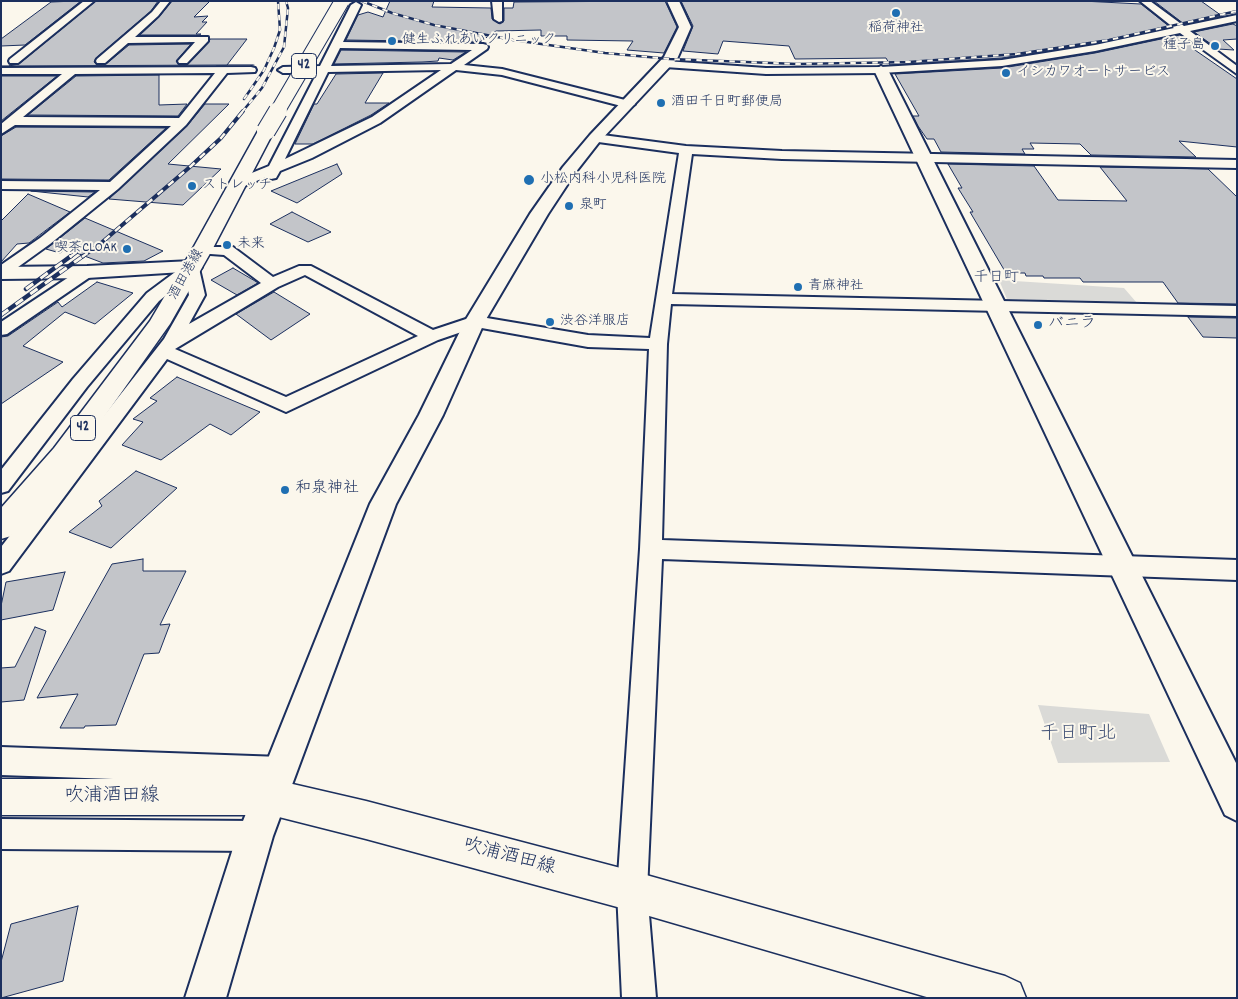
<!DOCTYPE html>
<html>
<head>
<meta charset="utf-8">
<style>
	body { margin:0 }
	#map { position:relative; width:1238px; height:999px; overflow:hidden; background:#fbf7ec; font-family:Dekko,sans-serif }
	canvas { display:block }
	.frame { position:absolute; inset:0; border:2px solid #1b2f5e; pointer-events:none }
</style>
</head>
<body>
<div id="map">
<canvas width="1238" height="999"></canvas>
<div class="frame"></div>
</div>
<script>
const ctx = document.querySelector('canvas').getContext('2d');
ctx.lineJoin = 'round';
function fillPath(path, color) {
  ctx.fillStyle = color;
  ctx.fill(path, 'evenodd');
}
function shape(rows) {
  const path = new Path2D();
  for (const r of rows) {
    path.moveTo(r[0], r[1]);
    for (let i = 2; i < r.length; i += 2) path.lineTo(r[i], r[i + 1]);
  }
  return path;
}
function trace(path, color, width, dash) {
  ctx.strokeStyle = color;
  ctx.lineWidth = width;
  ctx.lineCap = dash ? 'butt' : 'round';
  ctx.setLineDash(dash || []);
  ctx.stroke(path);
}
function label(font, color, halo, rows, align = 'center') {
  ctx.font = font + ' Dekko,"Klee One",sans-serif';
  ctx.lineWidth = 4;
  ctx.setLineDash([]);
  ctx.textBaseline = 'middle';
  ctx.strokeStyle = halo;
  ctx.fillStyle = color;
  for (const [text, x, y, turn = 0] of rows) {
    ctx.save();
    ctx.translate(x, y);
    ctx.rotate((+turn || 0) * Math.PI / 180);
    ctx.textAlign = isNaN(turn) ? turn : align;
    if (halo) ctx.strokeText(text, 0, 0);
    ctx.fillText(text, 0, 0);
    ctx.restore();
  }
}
fillPath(shape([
	[999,280,1124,288,1137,303,1007,299],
	[1038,705,1149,714,1170,762,1058,763]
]), '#dadad7');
fillPath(shape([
	[217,64,253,64,255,65,253,66,216,66,217,64],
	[1,65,18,65,20,66,18,67,1,67,1,65]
]), '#747e96');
const building = shape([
	[76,1,81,1,25,45,1,46,1,39,51,2,76,1],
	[96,1,158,1,151,11,96,58,94,62,97,65,106,64,129,45,191,44,176,61,179,65,187,65,209,42,210,39,247,39,227,65,9,66,19,64,96,1],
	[172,1,210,1,194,17,208,16,202,22,207,22,196,34,201,34,199,35,140,35,159,17,172,1],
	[390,1,434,1,432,7,491,8,492,19,500,24,504,21,504,8,513,8,514,2,665,1,677,27,664,53,627,50,633,41,567,40,567,36,541,36,541,30,496,31,480,42,346,40,358,15,368,12,383,17,390,1],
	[681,1,1082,1,1141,4,1170,27,1095,43,1002,58,890,65,886,58,795,59,789,46,723,41,718,54,683,51,693,26,681,1],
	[1154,1,1201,1,1222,16,1184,24,1154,1],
	[1233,24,1237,26,1237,39,1223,40,1234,50,1218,49,1194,32,1233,24],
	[1180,35,1198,48,1192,48,1237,79,1237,147,1179,141,1196,157,1091,155,1080,144,1030,143,1034,149,1022,149,1025,154,941,152,934,139,927,139,918,126,913,116,919,116,895,74,1002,68,1095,53,1180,35],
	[341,50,466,52,453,60,439,58,438,61,422,62,334,64,341,50],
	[383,73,365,103,389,103,371,115,313,144,295,144,314,104,317,104,336,74,383,73],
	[159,75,159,105,187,104,178,116,28,115,76,76,159,75],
	[1,76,57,76,1,121,1,76],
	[205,104,229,104,168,164,221,169,183,205,109,199,187,126,205,104],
	[16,127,166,128,109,180,1,179,1,136,16,127],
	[337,164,342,174,297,203,271,191,337,164],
	[948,164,1034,166,1058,200,1127,201,1100,167,1208,169,1237,197,1237,304,1178,303,1163,282,1083,282,1080,278,1044,278,1043,276,1026,276,1025,273,1006,273,970,212,973,212,958,188,962,188,948,164],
	[31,191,95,192,88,197,31,191],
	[28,194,70,212,29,243,17,244,1,262,1,221,28,194],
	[292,212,331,232,308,242,270,224,292,212],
	[85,218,163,251,144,261,103,263,66,249,60,253,46,249,85,218],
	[233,268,255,281,258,283,237,295,211,280,233,268],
	[97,282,133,293,95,324,65,312,23,346,63,362,1,404,1,337,8,336,58,302,62,307,97,282],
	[274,292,310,314,271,340,236,314,274,292],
	[1188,317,1237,318,1237,338,1203,337,1188,317],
	[177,377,260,412,231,435,210,424,161,460,122,445,143,422,133,419,157,401,150,398,177,377],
	[136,471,177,488,111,548,69,532,102,506,99,501,136,471],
	[143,559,143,571,186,571,160,625,170,624,159,653,144,654,116,725,85,726,84,728,60,728,78,694,37,698,112,564,143,559],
	[65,572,53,610,1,620,1,606,6,582,65,572],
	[35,627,46,631,24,700,1,702,1,668,15,667,35,627],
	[78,906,63,981,1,998,1,962,11,924,78,906]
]);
fillPath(building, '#c3c5c9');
trace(building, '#1b2f5e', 1);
const minor = shape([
	[84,1,94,1,18,63,10,63,9,61,10,59,84,1],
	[161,1,170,1,158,16,135,37,208,37,208,41,187,63,179,63,178,61,195,42,128,43,105,63,97,63,96,61,97,59,152,12,161,1],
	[492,1,502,1,502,21,499,22,494,19,492,1],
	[1140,1,1150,1,1184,26,1237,15,1237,21,1190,31,1237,66,1237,74,1180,33,1095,51,1002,66,881,73,766,74,665,67,660,64,665,61,766,68,881,67,1002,60,1095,45,1174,28,1140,1],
	[356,2,361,5,343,42,483,44,487,45,488,47,487,49,464,65,502,69,633,102,635,104,629,108,502,75,456,70,380,123,312,158,280,171,276,178,271,179,266,177,242,187,232,187,230,184,232,181,269,166,317,73,283,73,278,70,283,67,320,66,351,5,356,2],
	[340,48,472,50,451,64,331,66,340,48],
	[441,70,372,117,285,159,328,72,441,70],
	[251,67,255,68,256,70,255,72,227,73,186,125,118,189,50,244,7,275,1,277,1,265,40,238,100,190,1,189,1,181,110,182,171,126,15,125,1,134,1,124,62,74,1,74,1,68,251,67],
	[215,73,179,118,23,117,75,74,215,73],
	[595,134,686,146,782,151,1237,160,1237,168,782,159,692,154,672,294,1237,306,1237,316,671,304,667,344,662,540,1237,560,1237,580,662,559,647,891,656,998,622,998,617,891,640,549,649,349,588,347,476,327,438,340,286,412,167,359,9,571,1,574,1,547,164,339,189,295,186,279,159,301,87,387,8,491,1,493,1,470,73,379,147,293,186,264,198,264,205,295,189,324,261,283,224,255,197,253,194,250,197,247,233,247,273,277,299,266,311,266,433,330,475,316,588,335,650,338,679,153,591,141,589,138,595,134],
	[305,275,418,336,286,397,175,349,278,287,305,275],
	[87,267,93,269,95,272,93,275,7,334,1,335,1,322,81,269,87,267],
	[1,747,281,757,291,761,295,771,291,781,281,785,1,775,1,747],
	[1,819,255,821,265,826,270,836,265,846,255,851,1,849,1,819]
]);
const tertiary = shape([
	[667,1,679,1,691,27,677,59,600,141,575,173,548,214,485,321,443,415,396,504,273,836,226,998,185,998,237,836,370,504,419,415,465,321,530,214,563,167,590,135,664,57,679,27,667,1],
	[881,66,888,70,1237,765,1237,821,1225,815,874,70,881,66],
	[192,261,199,263,202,267,199,271,87,278,1,279,1,267,87,266,192,261]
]);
const secondary = shape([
	[1,779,271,779,366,801,632,871,1005,976,1020,983,1026,998,930,998,632,911,366,839,271,815,1,815,1,779]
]);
const primary = shape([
	[266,126,272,128,274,131,212,250,170,324,72,462,11,536,1,539,1,508,54,448,150,321,192,250,258,131,260,128,266,126]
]);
trace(minor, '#1b2f5e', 4);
trace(tertiary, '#1b2f5e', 4);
trace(secondary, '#1b2f5e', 3);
trace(primary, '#1b2f5e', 3);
fillPath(minor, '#fbf7ec');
fillPath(tertiary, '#fbf7ec');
fillPath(secondary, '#fbf7ec');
fillPath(primary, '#fbf7ec');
const railFar2 = shape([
	[362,1,392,13,434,25,513,40,605,53,670,59,797,64,909,62,1017,54,1109,40,1237,11],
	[244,99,264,70,274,48,280,30,278,1],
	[242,112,262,88,284,47,288,8,286,1]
]);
const railFar1 = shape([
	[70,257,85,246],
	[82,257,100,244,191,166,221,138,243,111]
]);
const rail = shape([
	[26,289,71,256],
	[1,315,83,256]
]);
trace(railFar2, '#1b2f5e', 2.5);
trace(railFar1, '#1b2f5e', 4);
trace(rail, '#1b2f5e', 4.5);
trace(railFar2, '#fbf7ec', 2, [5.5]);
trace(railFar1, '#fbf7ec', 2.5, [7]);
trace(rail, '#fbf7ec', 3, [9]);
const primaryBridgeFar1 = shape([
	[277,112,342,1]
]);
const primaryBridge = shape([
	[266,131,278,111]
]);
trace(primaryBridgeFar1, '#1b2f5e', 16, []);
trace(primaryBridge, '#1b2f5e', 20, []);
trace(primaryBridgeFar1, '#fbf7ec', 14);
trace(primaryBridge, '#fbf7ec', 18);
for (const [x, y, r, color] of [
	[896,13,5,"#1f6fb2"],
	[392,41,5,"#1f6fb2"],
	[1215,46,5,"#1f6fb2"],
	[1006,73,5,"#1f6fb2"],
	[661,103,5,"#1f6fb2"],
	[529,180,6,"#1f6fb2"],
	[192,186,5,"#1f6fb2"],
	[569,206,5,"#1f6fb2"],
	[227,245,5,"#1f6fb2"],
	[127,249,5,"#1f6fb2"],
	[798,287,5,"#1f6fb2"],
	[550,322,5,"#1f6fb2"],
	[1038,325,5,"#1f6fb2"],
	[285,490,5,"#1f6fb2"]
]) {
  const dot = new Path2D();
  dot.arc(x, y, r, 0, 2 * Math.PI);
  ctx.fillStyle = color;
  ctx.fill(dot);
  trace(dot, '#fbf7ec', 2);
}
label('14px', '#1b2f5e', '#fbf7ec', [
	["稲荷神社",896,29,"center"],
	["健生ふれあいクリニック",402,41],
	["種子島",1205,46,"right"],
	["イシカワオートサービス",1016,73],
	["酒田千日町郵便局",671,103],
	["小松内科小児科医院",540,180],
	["ストレッチ",202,186],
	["泉町",579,206],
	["未来",237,245],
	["喫茶CLOAK",117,249,"right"],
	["青麻神社",808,287],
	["渋谷洋服店",560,322]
], 'left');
label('14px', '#1b2f5e', '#fbf7ec', [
	["酒田港線",187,275,-60]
]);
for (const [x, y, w] of [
	[304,66,25],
	[83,428,25]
]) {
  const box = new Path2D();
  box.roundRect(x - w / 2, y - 12.5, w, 25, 4);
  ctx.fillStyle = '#fbf7ec';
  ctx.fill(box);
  trace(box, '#1b2f5e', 1);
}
label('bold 15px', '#1b2f5e', null, [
	["42",304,66],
	["42",83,428]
]);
label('15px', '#1b2f5e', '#fbf7ec', [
	["千日町",996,279]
]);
label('16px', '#1b2f5e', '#fbf7ec', [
	["バニラ",1048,325],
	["和泉神社",295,490]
], 'left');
label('19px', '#415176', '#fbf7ec', [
	["千日町北",1078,735]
]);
label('19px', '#1b2f5e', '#fbf7ec', [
	["吹浦酒田線",112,797],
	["吹浦酒田線",509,858,15]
]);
</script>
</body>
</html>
